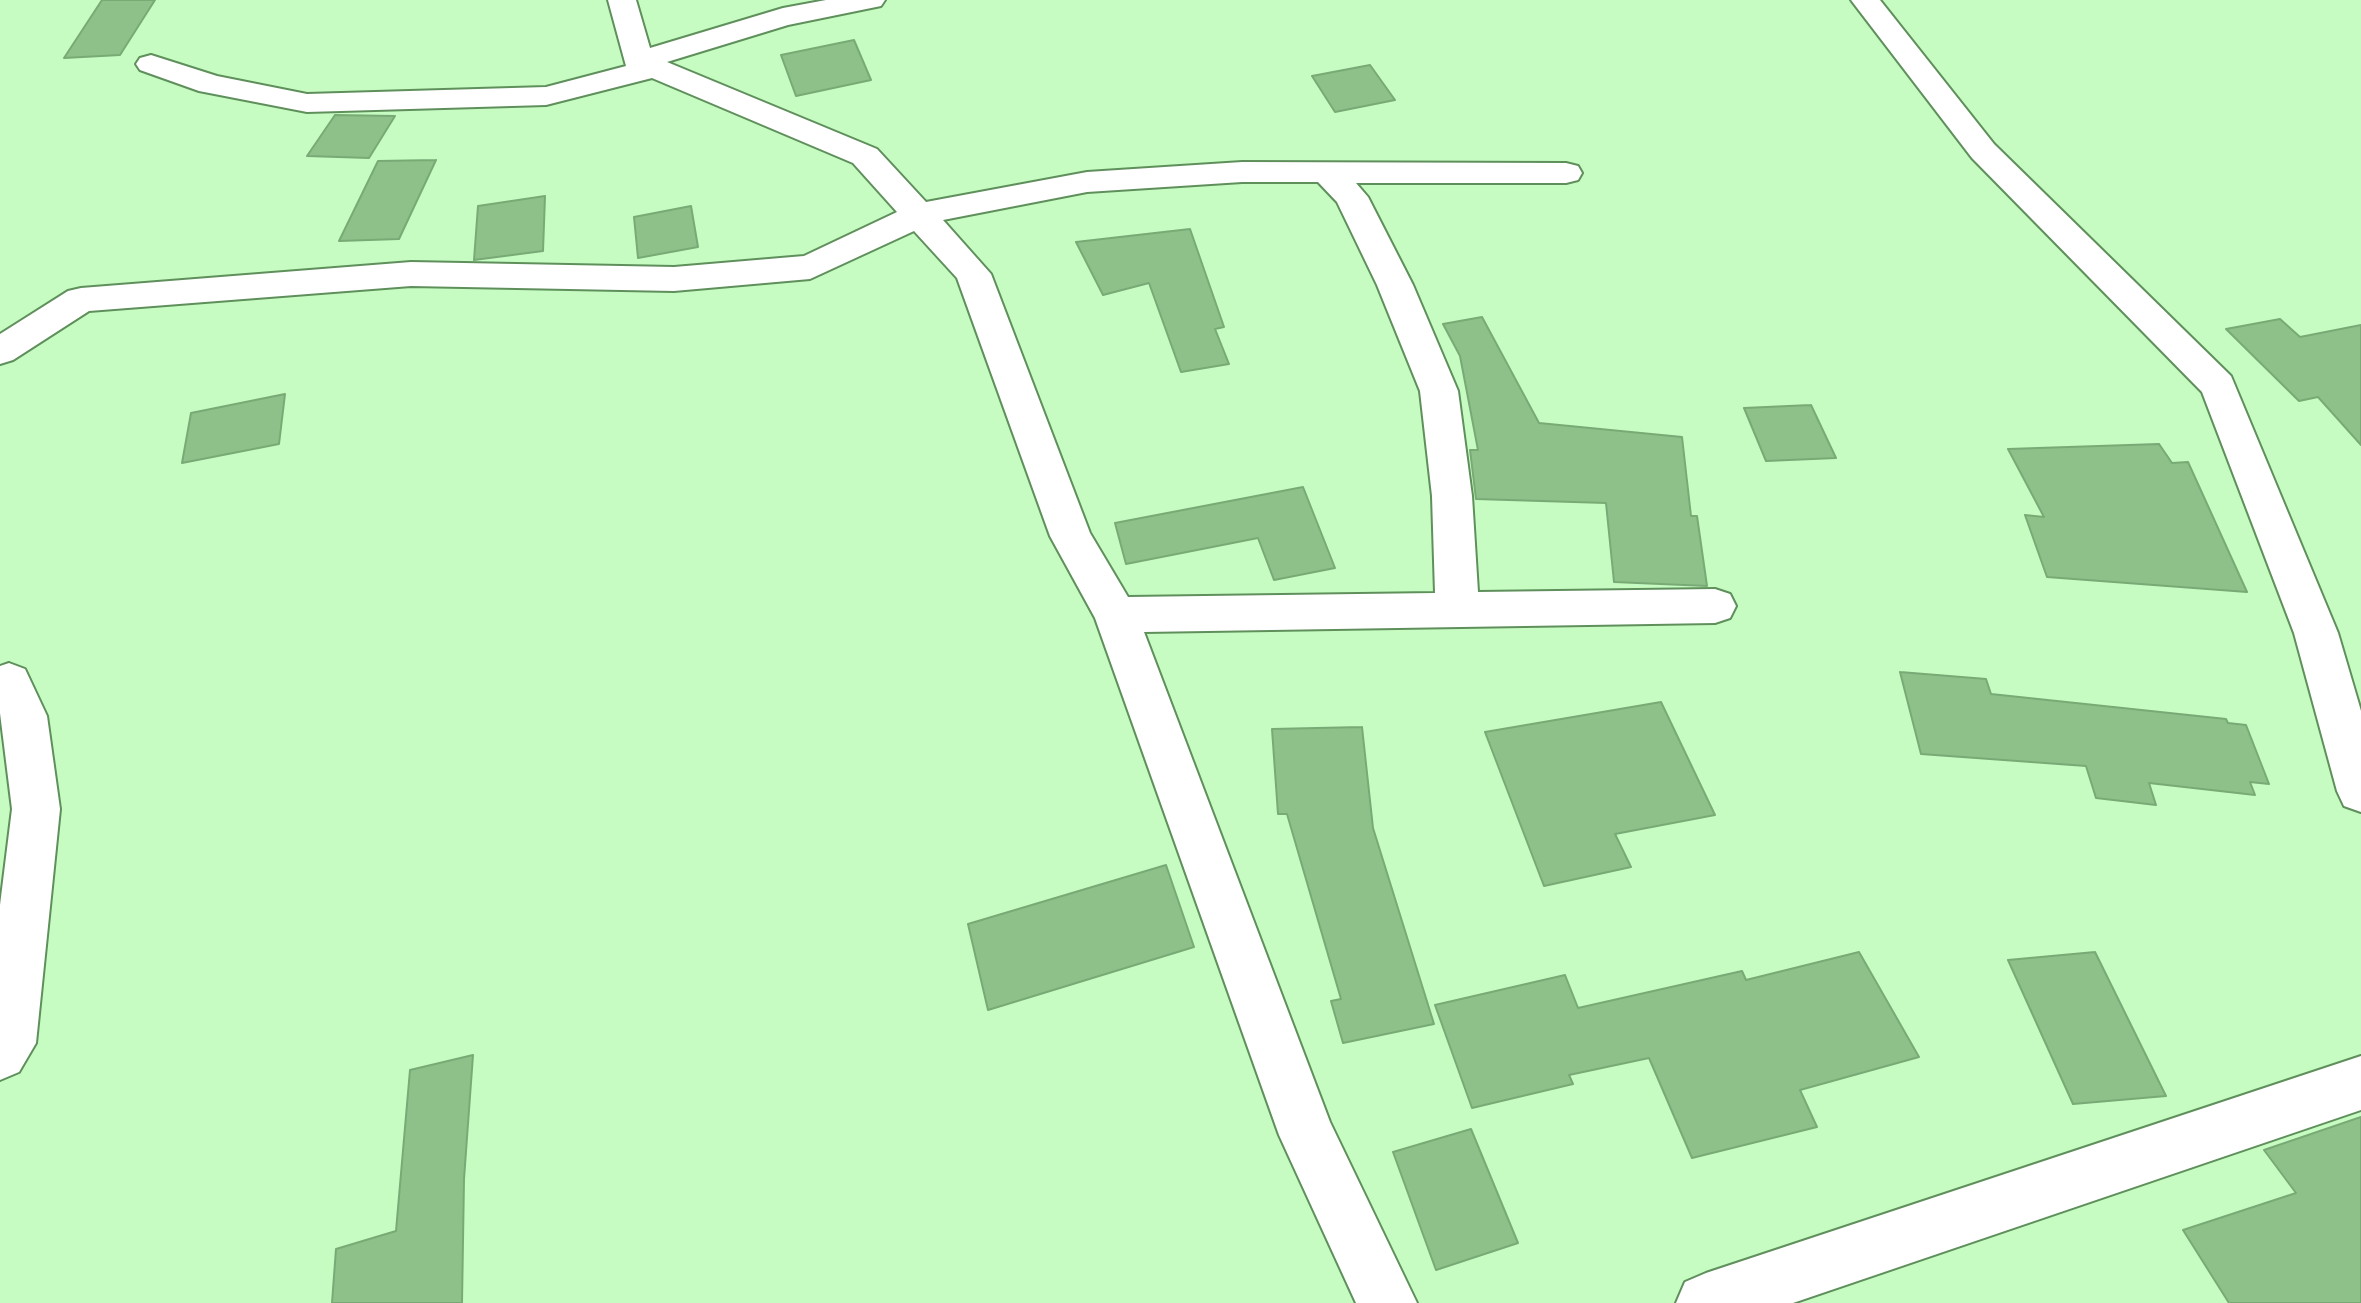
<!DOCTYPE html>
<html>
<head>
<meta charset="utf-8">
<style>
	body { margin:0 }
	canvas { display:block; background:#c6fbc2 }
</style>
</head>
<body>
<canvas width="2361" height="1303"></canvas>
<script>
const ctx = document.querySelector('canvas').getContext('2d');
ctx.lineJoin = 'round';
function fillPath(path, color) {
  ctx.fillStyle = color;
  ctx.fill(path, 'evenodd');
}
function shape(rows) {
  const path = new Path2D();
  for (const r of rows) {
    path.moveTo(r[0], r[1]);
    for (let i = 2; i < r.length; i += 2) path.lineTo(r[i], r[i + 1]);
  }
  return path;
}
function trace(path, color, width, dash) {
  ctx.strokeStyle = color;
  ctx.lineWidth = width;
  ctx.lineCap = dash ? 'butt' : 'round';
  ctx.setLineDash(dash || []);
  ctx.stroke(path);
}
const building = shape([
	[102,0,155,0,120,55,64,58,102,0],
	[854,40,871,80,796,96,781,55,854,40],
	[1370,65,1395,100,1335,112,1312,76,1370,65],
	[335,115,395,116,369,158,307,156,335,115],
	[436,160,399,239,339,241,378,161,436,160],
	[545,196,543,251,474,260,478,206,545,196],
	[691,206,698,247,638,258,634,217,691,206],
	[1190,229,1224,327,1215,329,1229,364,1181,372,1149,283,1103,295,1076,242,1190,229],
	[1482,317,1539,423,1682,437,1691,516,1697,516,1707,586,1614,582,1606,503,1476,499,1470,450,1478,450,1460,356,1443,324,1482,317],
	[2280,319,2300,337,2361,325,2361,445,2318,397,2299,401,2226,329,2280,319],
	[285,394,279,444,182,463,191,413,285,394],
	[1811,405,1836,458,1766,461,1744,408,1811,405],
	[2159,444,2172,463,2188,462,2247,592,2047,577,2025,515,2044,517,2008,449,2159,444],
	[1303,487,1335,568,1274,580,1258,538,1126,564,1115,523,1303,487],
	[1900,672,1986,679,1991,694,2226,719,2228,723,2246,725,2269,784,2250,782,2255,795,2149,783,2156,805,2096,798,2086,766,1921,754,1900,672],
	[1661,702,1715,815,1615,834,1631,867,1544,886,1485,732,1661,702],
	[1362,727,1373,828,1434,1024,1343,1043,1331,1001,1341,999,1287,814,1278,814,1272,729,1362,727],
	[1166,865,1194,947,988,1010,968,924,1166,865],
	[1859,952,1919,1057,1800,1090,1817,1127,1692,1158,1649,1058,1569,1075,1573,1084,1472,1108,1435,1005,1565,975,1578,1008,1742,971,1746,980,1859,952],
	[2095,952,2166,1096,2073,1104,2008,960,2095,952],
	[473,1055,464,1179,462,1303,332,1303,336,1249,396,1231,410,1070,473,1055],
	[2361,1117,2361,1303,2229,1303,2183,1230,2296,1193,2264,1150,2361,1117],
	[1471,1129,1518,1243,1436,1270,1393,1152,1471,1129]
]);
fillPath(building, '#8ec18a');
trace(building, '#78aa75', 2);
const minor = shape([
	[608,0,636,0,650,48,783,8,826,0,885,0,881,6,788,25,667,62,877,149,926,202,1087,172,1242,162,1566,163,1578,166,1582,173,1578,180,1566,183,1356,183,1368,197,1413,285,1458,391,1472,496,1478,592,1715,589,1730,594,1736,606,1730,618,1715,623,1144,632,1330,1122,1417,1303,1356,1303,1279,1135,1095,618,1050,536,957,278,914,231,810,279,674,291,411,286,89,311,13,360,0,364,0,334,68,291,81,288,411,262,674,267,804,256,897,212,853,163,652,78,546,105,307,112,199,91,140,70,136,64,140,58,151,55,217,76,307,94,546,87,626,66,608,0],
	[1242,182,1318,182,1337,202,1377,285,1420,391,1432,496,1435,593,1128,597,1090,533,991,274,943,220,1087,192,1242,182],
	[1851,0,1880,0,1994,144,2231,376,2338,633,2361,711,2361,812,2344,806,2337,791,2294,633,2202,392,1972,158,1851,0],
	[9,663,25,669,47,716,60,809,36,1043,19,1072,0,1080,0,905,12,809,0,713,0,666,9,663],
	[2361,1056,2361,1110,1793,1303,1676,1303,1685,1282,1706,1273,2361,1056]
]);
trace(minor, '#5f905c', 4);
fillPath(minor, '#fff');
</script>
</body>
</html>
